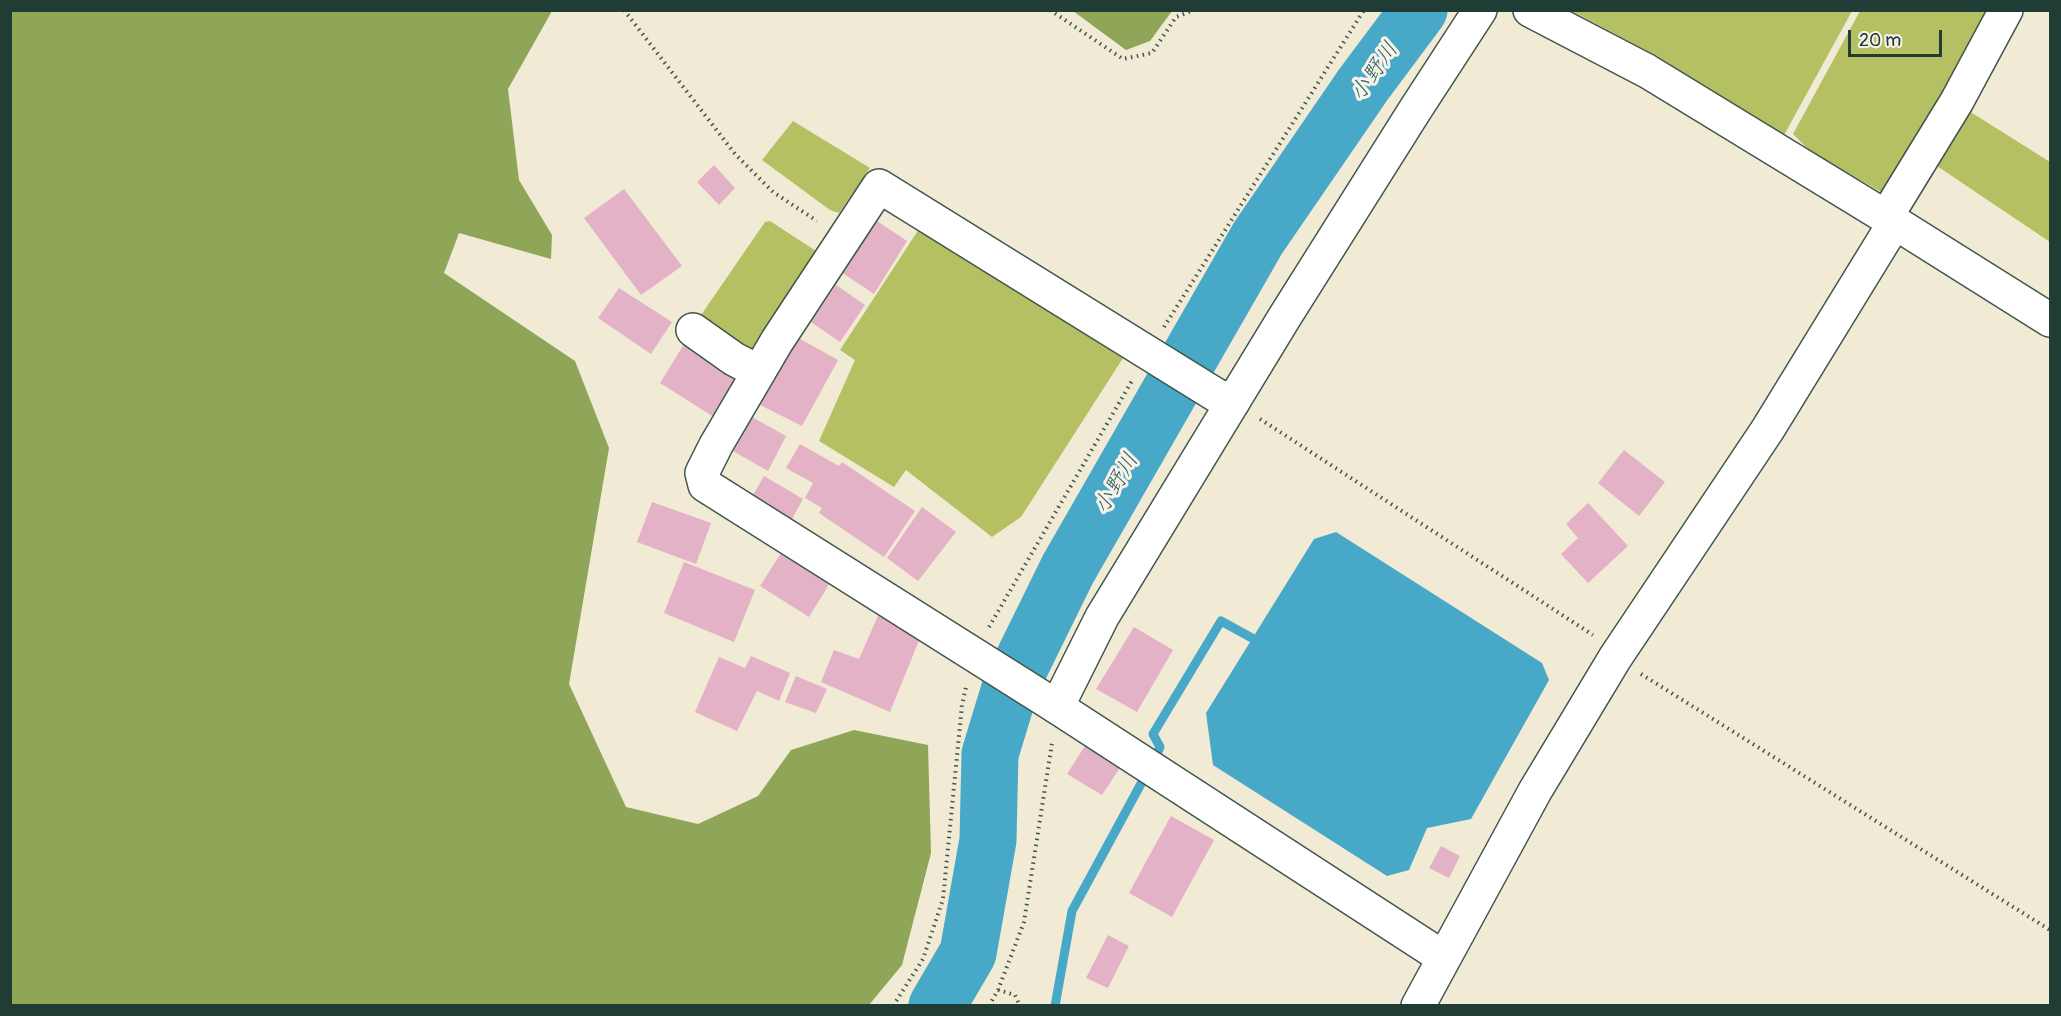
<!DOCTYPE html>
<html>
<head>
<meta charset="utf-8">
<style>
	body { margin:0 }
	#map { position:relative; width:2061px; height:1016px; overflow:hidden; background:#f1ead4; font-family:Pangolin,sans-serif }
	canvas { display:block }
	.frame { position:absolute; inset:0; border:12px solid #1f3d34; pointer-events:none }
	.scale { position:absolute; left:1848px; top:30px; width:94px; height:27px; box-sizing:border-box; border:3px solid #1f3d34; border-top:0; padding-left:8px; font-size:18px; line-height:21px; white-space:nowrap; color:#1f3d34; -webkit-text-stroke:4px #f7f3e8; paint-order:stroke }
</style>
</head>
<body>
<div id="map">
<canvas width="2061" height="1016"></canvas>
<div class="frame"></div>
<div class="scale">20 m</div>
</div>
<script>
const ctx = document.querySelector('canvas').getContext('2d');
ctx.lineJoin = 'round';
function fillPath(path, color) {
  ctx.fillStyle = color;
  ctx.fill(path, 'evenodd');
}
function shape(rows) {
  const path = new Path2D();
  for (const r of rows) {
    path.moveTo(r[0], r[1]);
    for (let i = 2; i < r.length; i += 2) path.lineTo(r[i], r[i + 1]);
  }
  return path;
}
function trace(path, color, width, dash) {
  ctx.strokeStyle = color;
  ctx.lineWidth = width;
  ctx.lineCap = dash ? 'butt' : 'round';
  ctx.setLineDash(dash || []);
  ctx.stroke(path);
}
function label(font, color, halo, rows, align = 'center') {
  ctx.font = font + ' Pangolin,"Klee One",sans-serif';
  ctx.lineWidth = 6;
  ctx.setLineDash([]);
  ctx.textBaseline = 'middle';
  ctx.strokeStyle = halo;
  ctx.fillStyle = color;
  for (const [text, x, y, turn = 0] of rows) {
    ctx.save();
    ctx.translate(x, y);
    ctx.rotate((+turn || 0) * Math.PI / 180);
    ctx.textAlign = isNaN(turn) ? turn : align;
    if (halo) ctx.strokeText(text, 0, 0);
    ctx.fillText(text, 0, 0);
    ctx.restore();
  }
}
fillPath(shape([
	[1983,10,1990,14,1888,196,1810,151,1793,134,1860,11],
	[1572,11,1852,11,1783,137,1655,55],
	[1961,106,2050,162,2050,242,1931,162],
	[793,121,870,168,839,213,830,210,762,160],
	[770,221,819,253,758,350,747,353,699,318,765,222],
	[919,229,1123,358,1021,517,992,537,906,470,894,487,819,441,855,360,840,350]
]), '#b4c062');
fillPath(shape([
	[10,11,552,11,508,89,519,180,552,235,551,259,459,233,444,273,575,361,609,448,569,684,626,807,698,824,758,796,791,750,854,730,928,745,931,853,902,965,869,1005,11,1005],
	[1073,11,1172,11,1150,41,1126,50]
]), '#8fa658');
fillPath(shape([
	[1336,532,1542,663,1549,680,1471,819,1427,828,1409,870,1387,876,1213,765,1206,713,1314,539]
]), '#48a8c7');
trace(shape([
	[1157,754,1160,747,1153,734,1221,621,1252,638],
	[1055,1006,1072,911,1143,780]
]), '#48a8c7', 9);
trace(shape([
	[937,1006,968,953,988,840,990,754,1011,685,1068,569,1258,238,1363,85,1419,10]
]), '#48a8c7', 57);
fillPath(shape([
	[714,165,735,188,719,205,697,182],
	[624,189,682,266,641,295,584,218],
	[874,219,907,241,874,294,841,272],
	[836,285,865,305,840,342,811,322],
	[619,288,672,322,651,354,598,318],
	[795,336,838,360,802,426,758,404],
	[686,341,740,377,714,417,660,383],
	[752,417,786,436,768,471,733,451],
	[800,444,839,466,842,462,915,511,884,557,819,513,822,508,805,498,813,483,786,468],
	[1624,450,1665,482,1639,516,1598,483],
	[764,476,803,499,791,521,752,497],
	[652,502,711,523,696,564,637,542],
	[1588,503,1628,546,1588,583,1561,554,1578,538,1566,524],
	[922,507,956,532,918,581,887,558],
	[783,550,831,581,809,617,760,586],
	[684,562,755,590,734,642,664,613],
	[881,609,922,633,890,712,821,682,834,650,859,659],
	[1134,627,1173,650,1137,712,1096,689],
	[751,656,790,673,779,701,757,691,737,731,695,712,719,657,745,668],
	[796,676,827,689,816,713,785,702],
	[1088,741,1123,763,1102,795,1067,774],
	[1171,816,1214,840,1172,917,1129,893],
	[1441,846,1460,856,1449,878,1429,868],
	[1108,935,1129,946,1108,988,1086,978]
]), '#e4b2c6');
const street = shape([
	[1530,10,1647,71,1886,217,2050,320],
	[1886,217,1957,101,2006,10],
	[693,330,734,359,759,372],
	[1233,402,1216,395,879,186,777,341,716,445,702,473,705,485,1057,707,1444,958],
	[1418,1006,1535,791,1615,658,1768,429,1895,222]
]);
const secondary = shape([
	[1057,707,1102,617,1284,318,1415,110,1480,10]
]);
trace(street, '#3e574c', 36);
trace(secondary, '#3e574c', 36);
trace(shape([
	[624,10,735,154,773,192,817,221],
	[1050,10,1123,59,1152,53,1176,17,1194,10],
	[1164,327,1364,10],
	[1260,419,1593,635],
	[989,627,1133,379],
	[1641,674,2050,930],
	[998,990,1015,995,1020,1006],
	[893,1006,923,959,943,899,962,705,966,687],
	[989,1006,998,990,1024,922,1052,743]
]), '#3e574c', 4, [1.5, 4.5]);
trace(street, '#fff', 33);
trace(secondary, '#fff', 33);
label('italic 22px', '#2b5d60', '#f7f3e8', [
	["小野川",1375,72,-55],
	["小野川",1117,484,-60]
]);
</script>
</body>
</html>
